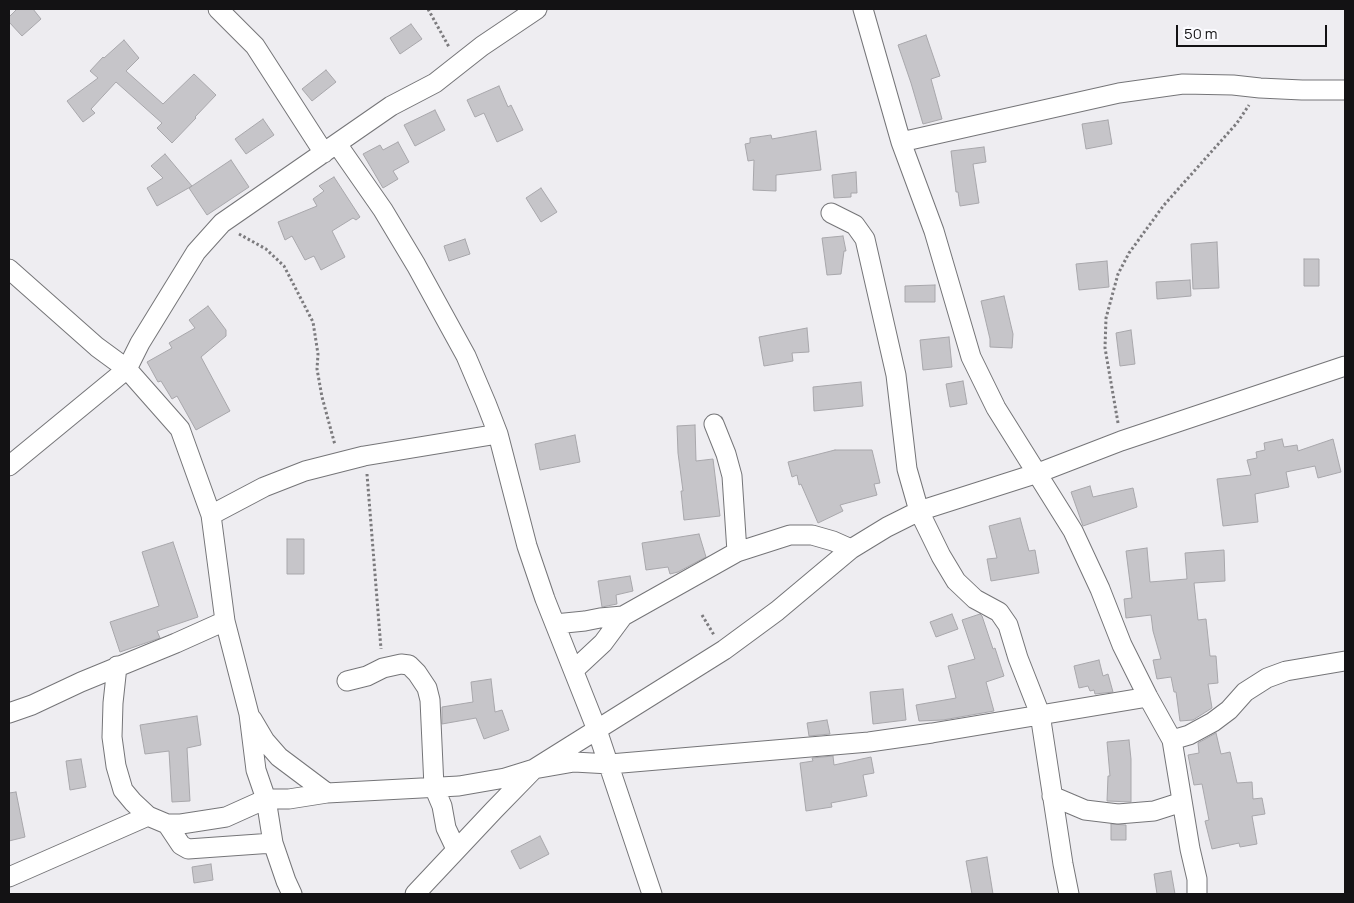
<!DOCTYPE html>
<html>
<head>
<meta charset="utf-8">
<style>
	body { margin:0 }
	#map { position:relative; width:1354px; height:903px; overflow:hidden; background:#eeedf1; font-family:Manrope,sans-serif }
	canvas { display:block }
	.frame { position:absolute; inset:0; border:10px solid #131214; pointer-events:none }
	.scale { position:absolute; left:1176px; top:25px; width:151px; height:22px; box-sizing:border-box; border:2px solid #131214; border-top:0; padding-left:6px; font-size:15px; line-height:18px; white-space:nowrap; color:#131214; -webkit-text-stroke:4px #fbfbff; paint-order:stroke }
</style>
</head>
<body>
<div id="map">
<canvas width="1354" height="903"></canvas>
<div class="frame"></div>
<div class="scale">50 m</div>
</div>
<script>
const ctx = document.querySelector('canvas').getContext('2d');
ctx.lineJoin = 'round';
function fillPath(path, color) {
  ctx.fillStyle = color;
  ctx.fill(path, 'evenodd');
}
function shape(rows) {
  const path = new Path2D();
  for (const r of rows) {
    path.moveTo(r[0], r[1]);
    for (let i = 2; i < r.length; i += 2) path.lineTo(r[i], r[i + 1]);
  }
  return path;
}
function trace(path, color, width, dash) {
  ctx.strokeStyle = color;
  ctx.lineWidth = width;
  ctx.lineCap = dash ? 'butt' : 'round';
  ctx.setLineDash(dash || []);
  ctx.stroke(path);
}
const building = shape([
	[17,9,33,9,41,19,22,36,9,22,9,17,17,9],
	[411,24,422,39,400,54,390,38,411,24],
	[926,35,940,76,931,79,942,119,923,124,911,83,898,45,926,35],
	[124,40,139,58,126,71,163,104,194,74,216,95,195,117,196,118,172,143,157,128,162,123,116,82,91,109,95,113,83,122,67,101,98,78,90,71,103,57,104,58,124,40],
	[326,70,336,82,312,101,302,89,326,70],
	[499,86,508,107,511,105,523,130,497,142,484,113,475,117,467,100,499,86],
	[435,110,445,130,415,146,404,125,435,110],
	[263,119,274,135,246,154,235,139,263,119],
	[1108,120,1112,144,1086,149,1082,124,1108,120],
	[816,131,821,170,776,175,776,191,753,190,754,160,748,161,745,144,750,143,750,138,771,135,772,139,816,131],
	[398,142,409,162,393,171,398,179,383,188,363,154,380,145,383,150,398,142],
	[984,147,986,162,973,164,979,203,960,206,958,192,956,192,951,151,984,147],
	[165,154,192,186,157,206,147,188,163,178,151,166,165,154],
	[231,160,249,187,207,215,189,188,231,160],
	[856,172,857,193,851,193,851,197,834,198,832,175,856,172],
	[334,177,360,217,356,220,353,218,332,231,345,257,321,270,314,256,305,260,292,236,285,240,278,222,317,206,313,199,324,191,319,186,334,177],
	[541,188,557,212,541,222,526,198,541,188],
	[843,236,846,251,844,251,841,274,827,275,822,238,843,236],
	[465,239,470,254,449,261,444,246,465,239],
	[1217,242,1219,288,1193,289,1191,244,1217,242],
	[1304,259,1319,259,1319,286,1304,286,1304,259],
	[1107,261,1109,287,1079,290,1076,264,1107,261],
	[1190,280,1191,296,1157,299,1156,282,1190,280],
	[935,285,935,302,905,302,905,286,935,285],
	[1004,296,1013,334,1012,348,990,347,990,339,981,301,1004,296],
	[208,306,226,330,226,336,201,357,230,411,196,430,177,396,172,399,161,381,158,382,147,362,172,348,169,343,195,328,189,320,208,306],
	[807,328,809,352,792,353,793,361,764,366,759,337,807,328],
	[1131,330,1135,364,1120,366,1116,333,1131,330],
	[949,337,952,367,923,370,920,340,949,337],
	[963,381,967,404,950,407,946,384,963,381],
	[861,382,863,406,814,411,813,387,861,382],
	[695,425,696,461,713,459,720,516,684,520,681,491,683,491,678,453,677,426,695,425],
	[575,435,580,462,540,470,535,444,575,435],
	[1282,439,1284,447,1297,445,1298,451,1333,439,1341,472,1318,478,1315,466,1286,472,1289,487,1255,494,1258,522,1223,526,1217,479,1251,475,1247,460,1257,458,1256,452,1265,450,1264,443,1282,439],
	[835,450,872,450,880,483,874,484,877,495,840,505,843,511,818,523,801,484,799,485,797,475,792,477,788,462,835,450],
	[1090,486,1093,497,1133,488,1137,507,1083,526,1071,492,1090,486],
	[1020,518,1029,551,1035,550,1039,573,991,581,987,559,997,558,989,526,1020,518],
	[699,534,706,557,678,572,670,574,668,567,646,570,642,543,699,534],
	[287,539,304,539,304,574,287,574,287,539],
	[173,542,198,617,157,631,160,638,120,652,110,622,159,606,142,552,173,542],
	[1147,548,1150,582,1187,579,1185,553,1224,550,1225,581,1194,583,1198,620,1206,619,1210,656,1216,656,1218,683,1208,684,1212,708,1193,720,1180,721,1176,692,1174,692,1171,677,1157,679,1153,660,1161,659,1153,631,1151,615,1126,618,1124,599,1132,598,1126,551,1147,548],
	[630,576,633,591,616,595,617,604,602,607,598,581,630,576],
	[952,614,958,629,936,637,930,622,952,614],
	[980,614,982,616,993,649,995,648,1004,676,986,682,994,711,943,720,919,721,916,705,956,698,948,666,975,659,962,620,980,614],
	[1099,660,1103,676,1108,674,1113,692,1095,694,1094,690,1090,691,1088,686,1079,688,1074,666,1099,660],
	[491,679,495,712,502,710,509,730,484,739,476,718,442,724,442,707,473,702,471,682,491,679],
	[903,689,906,720,873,724,870,692,903,689],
	[197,716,201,745,187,748,190,801,172,802,169,751,145,754,140,725,197,716],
	[827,720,830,734,809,736,807,723,827,720],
	[1216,733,1221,754,1230,752,1237,783,1252,782,1253,799,1262,798,1265,814,1252,816,1257,844,1240,847,1239,843,1212,849,1205,821,1209,820,1202,784,1194,785,1188,755,1199,753,1198,743,1216,733],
	[1129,740,1131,759,1131,802,1107,801,1108,776,1110,776,1107,742,1129,740],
	[833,756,834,765,871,757,874,773,863,775,867,796,831,803,832,807,806,811,800,763,813,761,812,758,833,756],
	[81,759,86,787,70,790,66,761,81,759],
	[16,792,25,837,9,841,9,793,16,792],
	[1111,824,1126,825,1126,840,1111,840,1111,824],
	[540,836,549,854,520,869,511,851,540,836],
	[987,857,993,894,972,894,966,861,987,857],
	[211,864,213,880,194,883,192,867,211,864],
	[1171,871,1175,894,1157,894,1154,874,1171,871]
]);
fillPath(building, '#c6c5c9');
trace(building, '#a8a7ab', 1);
const minor = shape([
	[218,9,255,46,324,153],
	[863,9,901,142,934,231,971,357,996,408,1073,531,1100,589,1122,645,1148,697,1172,740,1190,849,1197,879,1197,894],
	[901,142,1119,93,1183,84,1233,85,1260,88,1302,90,1345,90],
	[337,144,383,210,416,265,466,356,486,403,498,434,527,546,545,599,597,730,652,894],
	[831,213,855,225,865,239,896,375,907,469,919,511,941,556,956,581,975,599,999,612,1008,625,1018,658,1040,714,1063,864,1069,894],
	[9,269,97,347,127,369,180,429,211,515,225,621,249,714,256,770,266,799,273,843,286,881,292,894],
	[714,424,726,454,732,476,737,552],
	[9,466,127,369,140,343,196,252,222,223,391,106,435,83,482,46,537,9],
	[211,515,264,487,305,471,364,456,498,434],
	[555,624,585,621,600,618,623,616],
	[117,666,113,703,112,737,116,766,123,790,133,802,148,816,167,824,181,824,226,817,266,799,289,799,327,793,459,786,505,778,534,769,574,762,610,764,869,742,932,733,1148,697],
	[574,670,603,643,623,616,737,552,790,535,812,535,833,541,851,549],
	[347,681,367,676,383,668,401,664,409,665,417,673,427,688,430,700,434,787,442,806,446,828,456,849],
	[9,713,32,705,81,682,176,643,225,621],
	[252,719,265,741,279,757,327,793],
	[1172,740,1189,735,1213,722,1229,710,1245,692,1267,678,1286,671,1345,661],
	[1052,796,1085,810,1118,814,1154,811,1182,802],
	[167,824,181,845,188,849,273,843],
	[9,877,148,816],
	[415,894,494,810,534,769,724,650,777,611,851,549,887,527,919,511,1038,473,1121,441,1345,366]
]);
trace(minor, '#757578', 21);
trace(shape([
	[428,9,449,47],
	[239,234,266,249,284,266,313,322,318,354,317,369,322,397,335,445],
	[1118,423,1105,348,1106,318,1118,274,1129,253,1164,205,1237,123,1249,105],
	[367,474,381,649],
	[702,615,714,635]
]), '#7c7b7e', 3, [2.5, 2.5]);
trace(minor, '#fff', 19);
</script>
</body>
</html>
